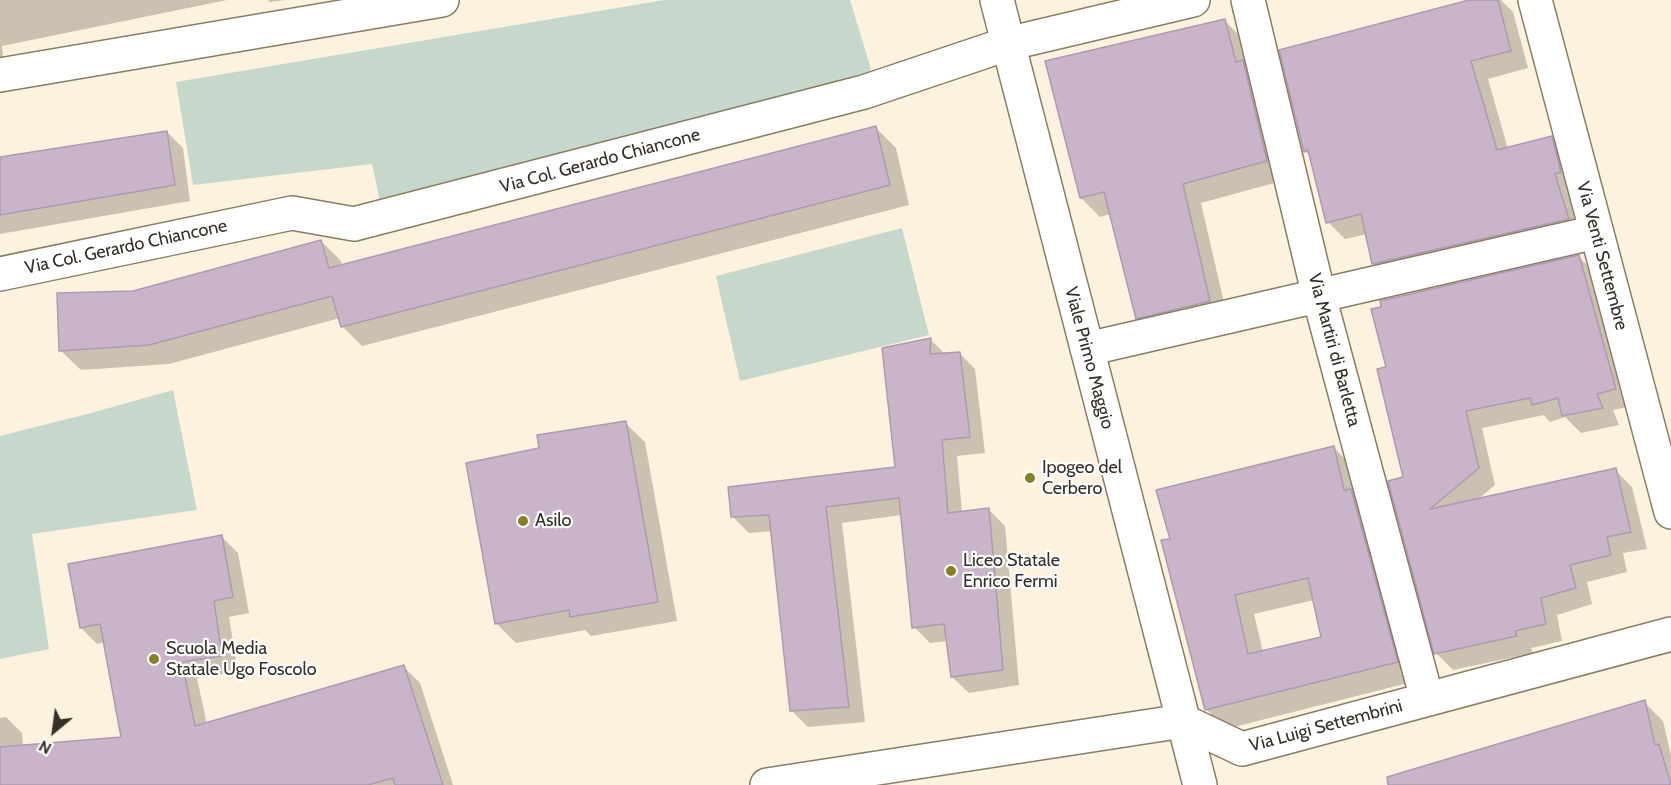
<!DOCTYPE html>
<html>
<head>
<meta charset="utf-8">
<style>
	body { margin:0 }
	#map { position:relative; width:1671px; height:785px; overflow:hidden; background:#fdf2dd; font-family:Cabin,sans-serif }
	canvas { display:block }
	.north { position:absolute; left:24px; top:701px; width:60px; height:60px; -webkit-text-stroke:4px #fff; paint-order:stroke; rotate:209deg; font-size:16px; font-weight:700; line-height:24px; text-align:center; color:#353026 }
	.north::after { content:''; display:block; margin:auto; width:21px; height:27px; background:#353026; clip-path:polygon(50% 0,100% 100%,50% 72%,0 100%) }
</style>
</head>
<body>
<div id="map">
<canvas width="1671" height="785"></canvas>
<div class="north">N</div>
</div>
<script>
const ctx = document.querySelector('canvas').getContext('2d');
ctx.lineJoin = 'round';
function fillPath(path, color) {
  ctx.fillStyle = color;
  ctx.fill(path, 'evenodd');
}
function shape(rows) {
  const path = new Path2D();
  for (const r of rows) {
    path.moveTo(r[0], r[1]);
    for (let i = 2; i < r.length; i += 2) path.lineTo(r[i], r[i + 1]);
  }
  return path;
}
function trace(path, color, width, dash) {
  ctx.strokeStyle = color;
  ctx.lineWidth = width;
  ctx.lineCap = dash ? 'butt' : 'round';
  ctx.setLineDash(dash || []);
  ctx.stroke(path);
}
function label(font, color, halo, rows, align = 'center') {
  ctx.font = font + ' Cabin,sans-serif';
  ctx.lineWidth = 4.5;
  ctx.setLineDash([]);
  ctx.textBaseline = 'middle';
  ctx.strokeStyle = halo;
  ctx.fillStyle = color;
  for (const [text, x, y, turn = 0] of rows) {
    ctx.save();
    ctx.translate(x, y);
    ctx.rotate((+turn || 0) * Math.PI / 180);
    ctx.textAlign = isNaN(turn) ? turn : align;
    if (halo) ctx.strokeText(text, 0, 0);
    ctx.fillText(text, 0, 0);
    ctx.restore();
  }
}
fillPath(shape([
	[664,0,850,0,871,69,865,78,380,202,372,164,193,185,176,82],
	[902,228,929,335,740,381,716,276],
	[173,390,197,510,32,534,49,649,0,659,0,436,91,413]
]), '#c6d8cc');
fillPath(shape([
	[0,0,227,0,2,46,3,57,0,58],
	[268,0,286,0,270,2],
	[1475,0,1501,0,1513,12,1528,68,1488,79,1508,149,1551,138,1569,156,1585,236,1391,281,1373,264,1367,234,1345,239,1328,222,1311,157,1305,151],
	[1224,20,1243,39,1285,180,1201,203,1228,320,1156,337,1137,318,1111,214,1100,217,1081,198],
	[876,128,896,148,909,205,362,346,342,326,340,318,169,364,81,370,61,351,133,292,321,241,341,261,342,266],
	[167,132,183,148,190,201,0,234,0,159],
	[1579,257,1596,274,1632,406,1613,410,1619,425,1581,433,1565,417,1550,422,1544,415,1482,428,1495,485,1477,500,1615,470,1632,487,1647,549,1623,553,1627,572,1587,582,1592,604,1557,615,1562,641,1531,648,1533,653,1453,670,1436,653,1387,368],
	[930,339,945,354,959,353,975,369,985,453,957,456,962,513,989,510,1005,526,1019,685,969,693,952,677,948,641,930,643,914,627,902,515,842,523,865,722,808,727,792,711,772,531,749,533,732,516,896,468],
	[625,423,645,442,677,621,591,636,585,630,516,643,497,624,541,450],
	[1333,447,1353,467,1416,681,1226,729,1206,709,1172,541],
	[1314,600,1323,638,1263,652,1254,614],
	[221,536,238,553,249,613,229,617,238,672,197,678,207,725,404,667,420,683,453,785,0,785,0,718,6,717,22,733,23,746,122,738,105,642,97,644,81,628],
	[1644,702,1663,721,1671,755,1671,785,1394,785]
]), '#0003');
const building = shape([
	[1469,0,1498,0,1511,51,1471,61,1497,150,1552,136,1561,172,1555,174,1569,219,1372,264,1361,214,1326,223,1308,150,1304,152,1279,50,1469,0],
	[1225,19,1236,62,1243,60,1267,161,1183,184,1210,301,1136,319,1104,192,1080,198,1045,61,1225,19],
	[876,126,890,185,341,327,332,296,149,345,59,351,57,293,133,291,321,240,329,268,876,126],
	[167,131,175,185,0,215,0,157,167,131],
	[1579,255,1616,389,1597,394,1603,408,1562,416,1558,398,1532,405,1530,398,1466,411,1479,468,1430,509,1616,468,1631,532,1607,537,1611,555,1570,565,1576,588,1541,598,1546,624,1515,631,1517,636,1434,654,1388,481,1403,477,1377,369,1386,367,1371,309,1381,307,1380,301,1579,255],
	[931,338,930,354,960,352,970,437,942,440,948,513,989,508,1003,670,951,677,944,624,912,628,899,498,826,507,849,707,790,711,769,515,731,517,728,487,895,467,882,348,931,338],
	[626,421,658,602,570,617,569,610,495,624,466,463,539,448,537,435,626,421],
	[1334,446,1344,490,1351,489,1398,662,1205,710,1161,540,1170,539,1156,490,1334,446],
	[1308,578,1321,637,1248,654,1235,595,1308,578],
	[222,535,233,597,214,601,222,656,182,662,195,726,404,665,443,785,395,785,393,778,368,785,0,785,0,747,121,737,100,624,80,628,68,564,222,535],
	[1645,700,1655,745,1659,744,1671,785,1388,785,1387,777,1645,700]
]);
fillPath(building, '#cab4c9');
trace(building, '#ae9aae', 1.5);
const minor = shape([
	[997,0,1200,785],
	[1248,0,1319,296,1427,699],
	[1535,0,1671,512],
	[0,75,442,0],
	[0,274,292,213,354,224,864,92,1007,44,1193,0],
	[1087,349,1596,232],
	[767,785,1183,721,1242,749,1671,634]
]);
trace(minor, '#8a7d66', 36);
trace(minor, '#fff', 33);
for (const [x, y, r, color] of [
	[1030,478,6,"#897f25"],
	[523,521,6,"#897f25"],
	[951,571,6,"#897f25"],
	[154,659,6,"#897f25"]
]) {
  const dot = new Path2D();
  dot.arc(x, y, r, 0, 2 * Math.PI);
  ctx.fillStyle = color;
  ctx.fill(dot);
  trace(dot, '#fff', 2);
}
label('18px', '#353026', '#fff', [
	["Via Col. Gerardo Chiancone",600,161,-15],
	["Via Col. Gerardo Chiancone",126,247,-12],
	["Via Venti Settembre",1602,256,75],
	["Via Martiri di Barletta",1334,350,75],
	["Viale Primo Maggio",1089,358,75],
	["Via Luigi Settembrini",1326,726,-15]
]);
label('18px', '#353026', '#fff', [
	["Ipogeo del",1042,468],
	["Cerbero",1042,489],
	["Asilo",535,521],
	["Liceo Statale",963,561],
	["Enrico Fermi",963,582],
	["Scuola Media",166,649],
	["Statale Ugo Foscolo",166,670]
], 'left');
</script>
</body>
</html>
